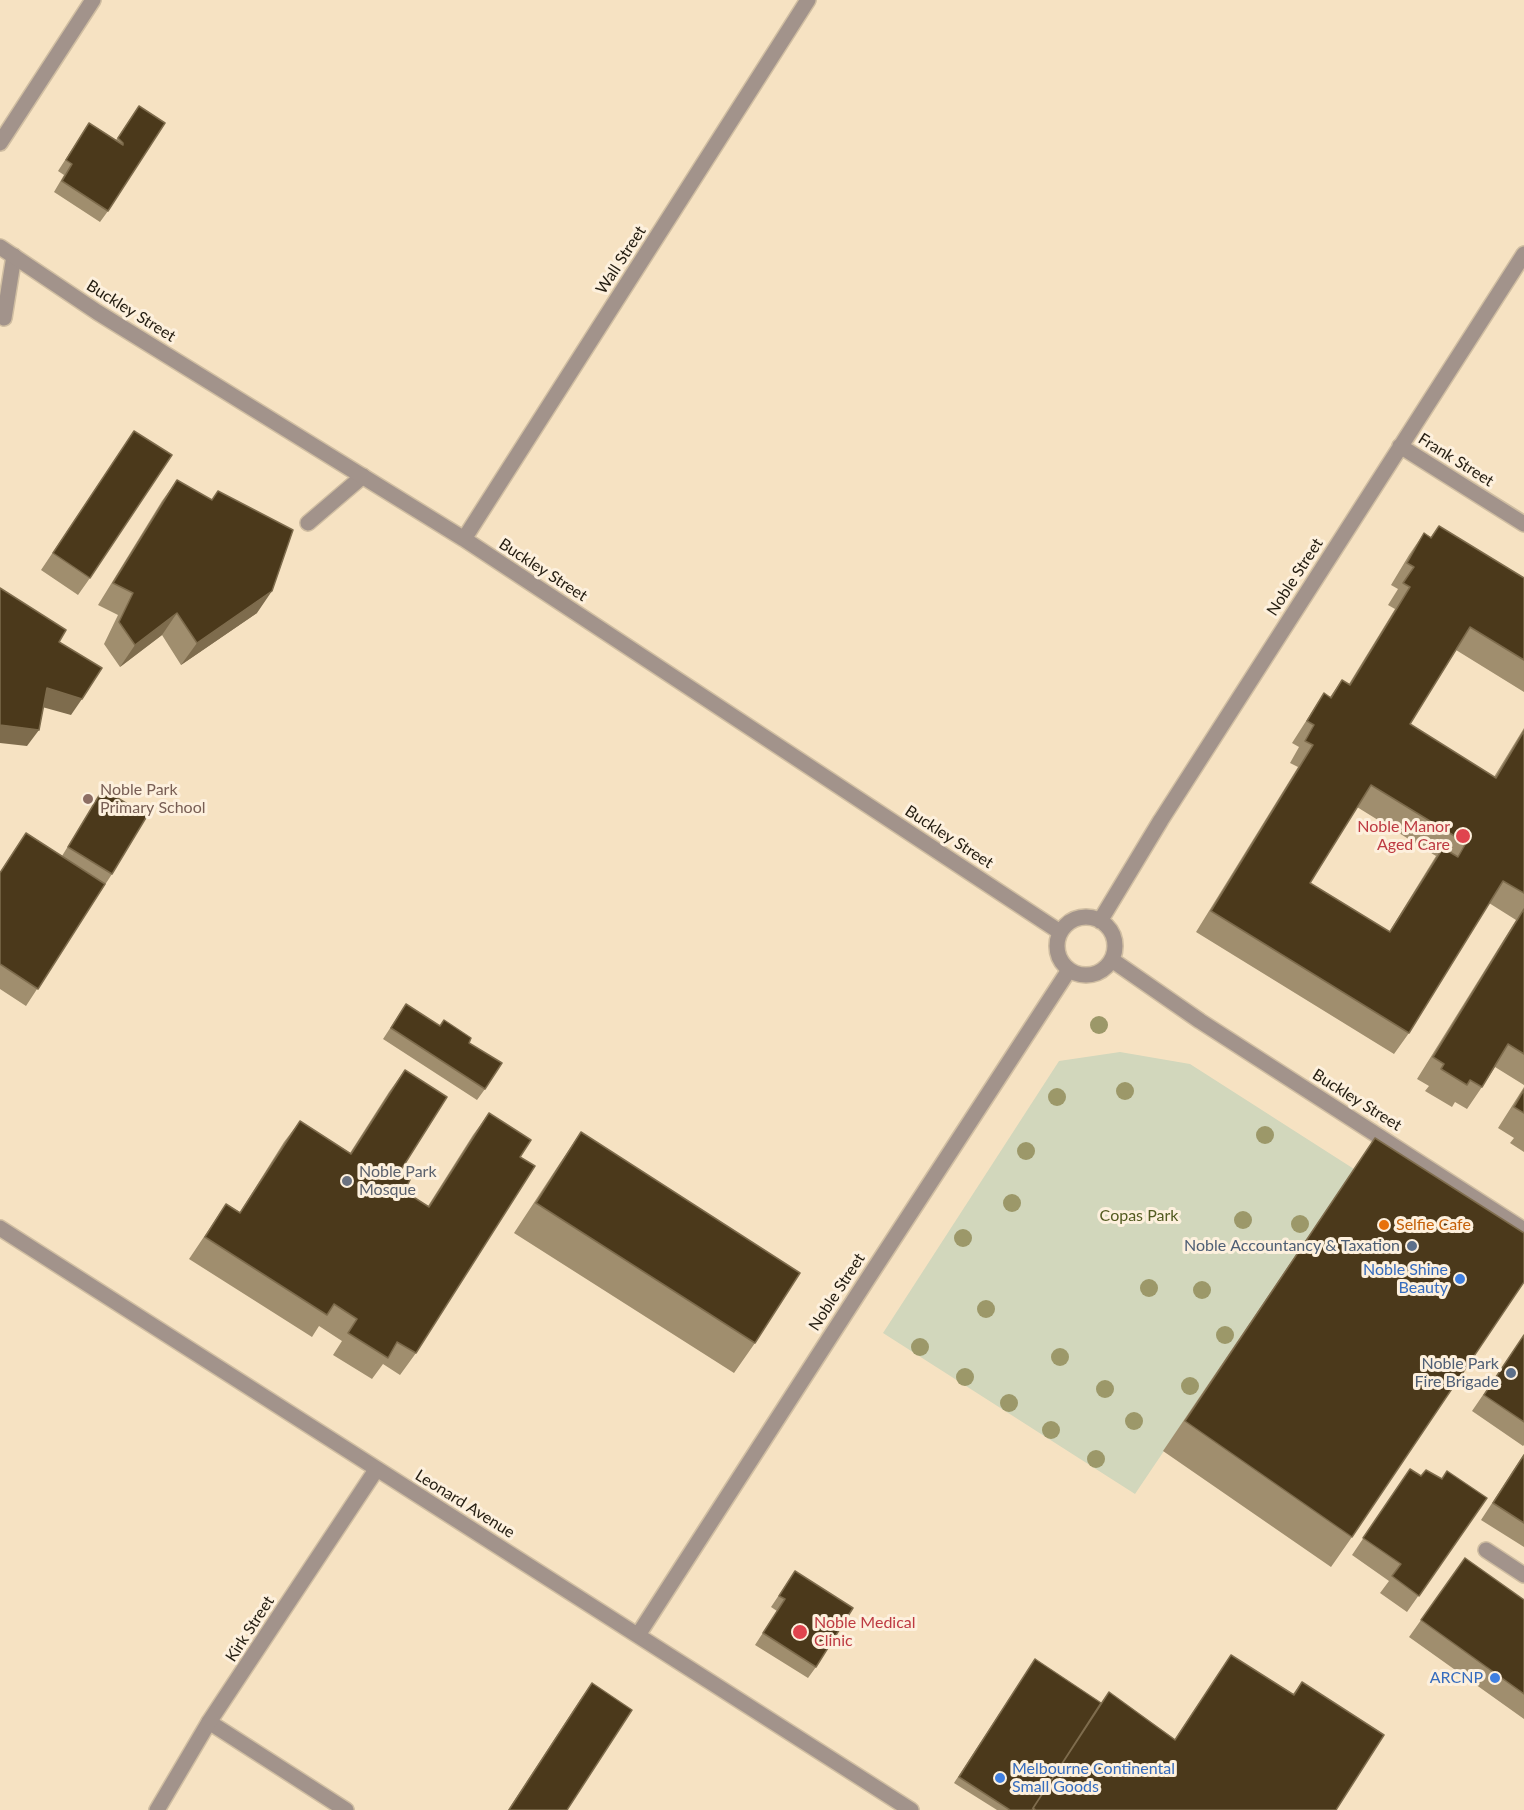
<!DOCTYPE html>
<html>
<head>
<meta charset="utf-8">
<style>
	body { margin:0 }
	canvas { display:block; background:#f6e2c2 }
</style>
</head>
<body>
<canvas width="1524" height="1810"></canvas>
<script>
const ctx = document.querySelector('canvas').getContext('2d');
ctx.lineJoin = 'round';
function fillPath(path, color) {
  ctx.fillStyle = color;
  ctx.fill(path, 'evenodd');
}
function shape(rows) {
  const path = new Path2D();
  for (const r of rows) {
    if (r.length === 3) {
      path.moveTo(r[0] + r[2], r[1]);
      path.arc(r[0], r[1], r[2], 0, 2 * Math.PI);
      continue;
    }
    path.moveTo(r[0], r[1]);
    for (let i = 2; i < r.length; i += 2) path.lineTo(r[i], r[i + 1]);
  }
  return path;
}
function trace(path, color, width, dash) {
  ctx.strokeStyle = color;
  ctx.lineWidth = width;
  ctx.lineCap = dash ? 'butt' : 'round';
  ctx.setLineDash(dash || []);
  ctx.stroke(path);
}
function label(font, color, halo, rows, align = 'center') {
  ctx.font = font + ' Lato,sans-serif';
  ctx.lineWidth = 6;
  ctx.setLineDash([]);
  ctx.textBaseline = 'middle';
  ctx.strokeStyle = halo;
  ctx.fillStyle = color;
  for (const [text, x, y, turn = 0] of rows) {
    ctx.save();
    ctx.translate(x, y);
    ctx.rotate((+turn || 0) * Math.PI / 180);
    ctx.textAlign = isNaN(turn) ? turn : align;
    if (halo) ctx.strokeText(text, 0, 0);
    ctx.fillText(text, 0, 0);
    ctx.restore();
  }
}
fillPath(shape([
	[1120,1052,1190,1064,1354,1169,1135,1494,883,1333,1059,1061]
]), '#d2d7bc');
const service = shape([
	[4,318,14,256],
	[308,523,363,476],
	[1486,1550,1524,1575],
	[209,1722,346,1810]
]);
const minor = shape([
	[0,143,93,0],
	[0,247,97,312,464,539,1060,932],
	[1400,446,1524,524],
	[464,539,808,0],
	[1086,946,29],
	[1100,921,1161,820,1524,254],
	[1112,960,1200,1021,1524,1230],
	[0,1228,911,1810],
	[638,1635,865,1283,1069,970],
	[157,1810,209,1722,376,1470]
]);
trace(service, '#d0bea2', 18);
trace(minor, '#d0bea2', 18);
trace(service, '#a2938b', 15);
trace(minor, '#a2938b', 15);
ctx.fillStyle = '#9c9869';
for (const [x, y] of [
	[1099,1025],
	[1125,1091],
	[1057,1097],
	[1265,1135],
	[1026,1151],
	[1012,1203],
	[1243,1220],
	[1300,1224],
	[963,1238],
	[1149,1288],
	[1202,1290],
	[986,1309],
	[1225,1335],
	[920,1347],
	[1060,1357],
	[965,1377],
	[1190,1386],
	[1105,1389],
	[1009,1403],
	[1134,1421],
	[1051,1430],
	[1096,1459]
]) {
  ctx.beginPath();
  ctx.arc(x, y, 9, 0, 2 * Math.PI);
  ctx.fill();
}
fillPath(shape([
	[139,106,108,211,100,222,54,192,64,175,58,171,89,123,116,140],
	[134,431,90,578,78,595,41,570],
	[177,480,257,613,181,665,162,635,120,667,104,644,118,615,98,605,162,501],
	[1439,526,1524,578,1524,692,1456,650,1410,724,1494,777,1524,728,1524,1085,1495,1067,1482,1087,1467,1109,1455,1102,1452,1107,1425,1091,1429,1086,1417,1079,1516,920,1489,903,1409,1033,1394,1054,1196,932,1298,767,1290,763,1299,747,1292,743,1324,693,1330,697,1342,680,1349,684,1395,609,1388,605,1398,589,1391,585,1409,555,1424,533,1431,537],
	[1357,807,1436,856,1389,932,1310,883],
	[103,789,112,874,26,1006,0,989,0,872,26,833,62,856],
	[406,1004,440,1026,469,1043,485,1089,477,1100,383,1039],
	[405,1070,399,1173,404,1191,428,1206,473,1135,489,1113,520,1157,416,1353,400,1375,383,1364,372,1379,333,1355,342,1341,319,1326,312,1337,189,1259,226,1204,240,1212,284,1142,300,1121,350,1153,389,1092],
	[1524,1087,1524,1152,1510,1143,1514,1138,1498,1128],
	[581,1132,755,1343,734,1373,514,1233,560,1163],
	[1375,1138,1352,1537,1331,1567,1163,1451],
	[1524,1335,1524,1445,1523,1446,1472,1411],
	[1524,1454,1524,1547,1481,1520],
	[1410,1469,1421,1476,1442,1479,1487,1498,1407,1612,1380,1593,1389,1581,1352,1555],
	[1465,1558,1524,1600,1524,1719,1409,1637],
	[795,1571,816,1667,808,1678,755,1645,777,1611,771,1607],
	[1231,1655,1293,1694,1302,1682,1336,1810,997,1810,954,1783,1035,1659,1101,1703,1109,1692,1175,1739],
	[592,1683,567,1810,508,1810,580,1700]
]), '#a08e6e');
fillPath(shape([
	[272,591,257,613,181,665,197,643],
	[177,613,162,635,120,667,135,645],
	[47,688,82,699,71,715,35,705],
	[0,725,39,730,27,746,0,743]
]), '#7e6c4d');
const building = shape([
	[139,106,165,123,108,211,62,181,72,164,66,160,89,123,123,145,123,143,118,138,139,106],
	[134,431,172,455,90,578,53,553,134,431],
	[177,480,212,500,218,491,293,530,272,591,197,643,177,613,135,645,119,622,133,593,113,583,177,480],
	[1439,526,1524,578,1524,660,1470,627,1410,724,1496,778,1524,731,1524,893,1503,881,1409,1033,1211,911,1313,745,1305,741,1314,725,1307,721,1324,693,1331,698,1342,680,1350,685,1410,587,1403,583,1414,567,1407,563,1424,533,1431,538,1439,526],
	[1371,785,1466,843,1458,857,1443,848,1390,932,1310,883,1371,785],
	[0,588,66,630,59,642,102,668,82,699,47,688,39,730,0,725,0,588],
	[103,789,147,816,112,874,68,847,103,789],
	[26,833,105,884,38,989,0,964,0,873,26,833],
	[1524,909,1524,1054,1508,1044,1482,1087,1470,1080,1467,1085,1441,1069,1444,1064,1433,1057,1524,909],
	[406,1004,440,1026,444,1020,471,1038,469,1043,502,1063,485,1089,391,1028,406,1004],
	[405,1070,447,1097,399,1173,410,1180,404,1191,429,1207,489,1113,531,1140,520,1157,535,1166,416,1353,397,1342,388,1358,348,1333,357,1319,334,1304,327,1315,205,1237,226,1204,240,1213,300,1121,351,1154,405,1070],
	[1524,1090,1524,1113,1514,1107,1524,1090],
	[581,1132,800,1273,755,1343,536,1203,581,1132],
	[1375,1138,1524,1233,1524,1282,1352,1537,1185,1421,1375,1138],
	[1524,1335,1524,1422,1484,1395,1524,1335],
	[1524,1455,1524,1523,1493,1503,1524,1455],
	[1410,1469,1421,1476,1426,1470,1442,1479,1447,1471,1487,1498,1419,1596,1392,1576,1401,1564,1363,1538,1410,1469],
	[1465,1558,1524,1600,1524,1694,1421,1620,1465,1558],
	[795,1571,853,1608,816,1667,763,1633,785,1599,779,1596,795,1571],
	[1231,1655,1294,1695,1302,1682,1384,1735,1336,1810,1036,1810,1033,1808,1109,1692,1175,1740,1231,1655],
	[1035,1659,1101,1703,1032,1810,1010,1810,959,1777,1035,1659],
	[592,1683,632,1710,567,1810,509,1810,592,1683]
]);
fillPath(building, '#4b391b');
trace(building, '#7e6c4d', 1.5);
for (const [x, y, r, color] of [
	[88,799,6,"#8d6e63"],
	[1463,836,8,"#e0444e"],
	[347,1181,6,"#6b7280"],
	[1384,1225,6,"#e8710a"],
	[1412,1246,6,"#5c6f8a"],
	[1460,1279,6,"#3f7fe0"],
	[1511,1373,6,"#5c6f8a"],
	[800,1632,8,"#e0444e"],
	[1495,1678,6,"#3f7fe0"],
	[1000,1778,6,"#3f7fe0"]
]) {
  const dot = new Path2D();
  dot.arc(x, y, r, 0, 2 * Math.PI);
  ctx.fillStyle = color;
  ctx.fill(dot);
  trace(dot, '#fdf0dd', 2);
}
label('16px', '#231c10', '#fdf0dd', [
	["Wall Street",621,260,-57],
	["Buckley Street",131,311,32],
	["Frank Street",1456,460,32],
	["Buckley Street",543,570,33],
	["Noble Street",1295,577,-57],
	["Buckley Street",949,837,33],
	["Buckley Street",1357,1100,32],
	["Noble Street",837,1292,-57],
	["Leonard Avenue",465,1504,32],
	["Kirk Street",250,1629,-57]
]);
label('16px', '#785e54', '#fdf0dd', [
	["Noble Park",100,790],
	["Primary School",100,808]
], 'left');
label('16px', '#be3a42', '#fdf0dd', [
	["Noble Manor",1450,827],
	["Aged Care",1450,845],
	["Noble Medical",814,1623,"left"],
	["Clinic",814,1641,"left"]
], 'right');
label('16px', '#5b616d', '#fdf0dd', [
	["Noble Park",359,1172],
	["Mosque",359,1190]
], 'left');
label('16px', '#535b20', '#fdf0dd', [
	["Copas Park",1139,1216]
]);
label('16px', '#c56008', '#fdf0dd', [
	["Selfie Cafe",1396,1225]
], 'left');
label('16px', '#4e5e75', '#fdf0dd', [
	["Noble Accountancy & Taxation",1400,1246],
	["Noble Park",1499,1364],
	["Fire Brigade",1499,1382]
], 'right');
label('16px', '#366cbe', '#fdf0dd', [
	["Noble Shine",1448,1270],
	["Beauty",1448,1288],
	["ARCNP",1483,1678],
	["Melbourne Continental",1012,1769,"left"],
	["Small Goods",1012,1787,"left"]
], 'right');
</script>
</body>
</html>
